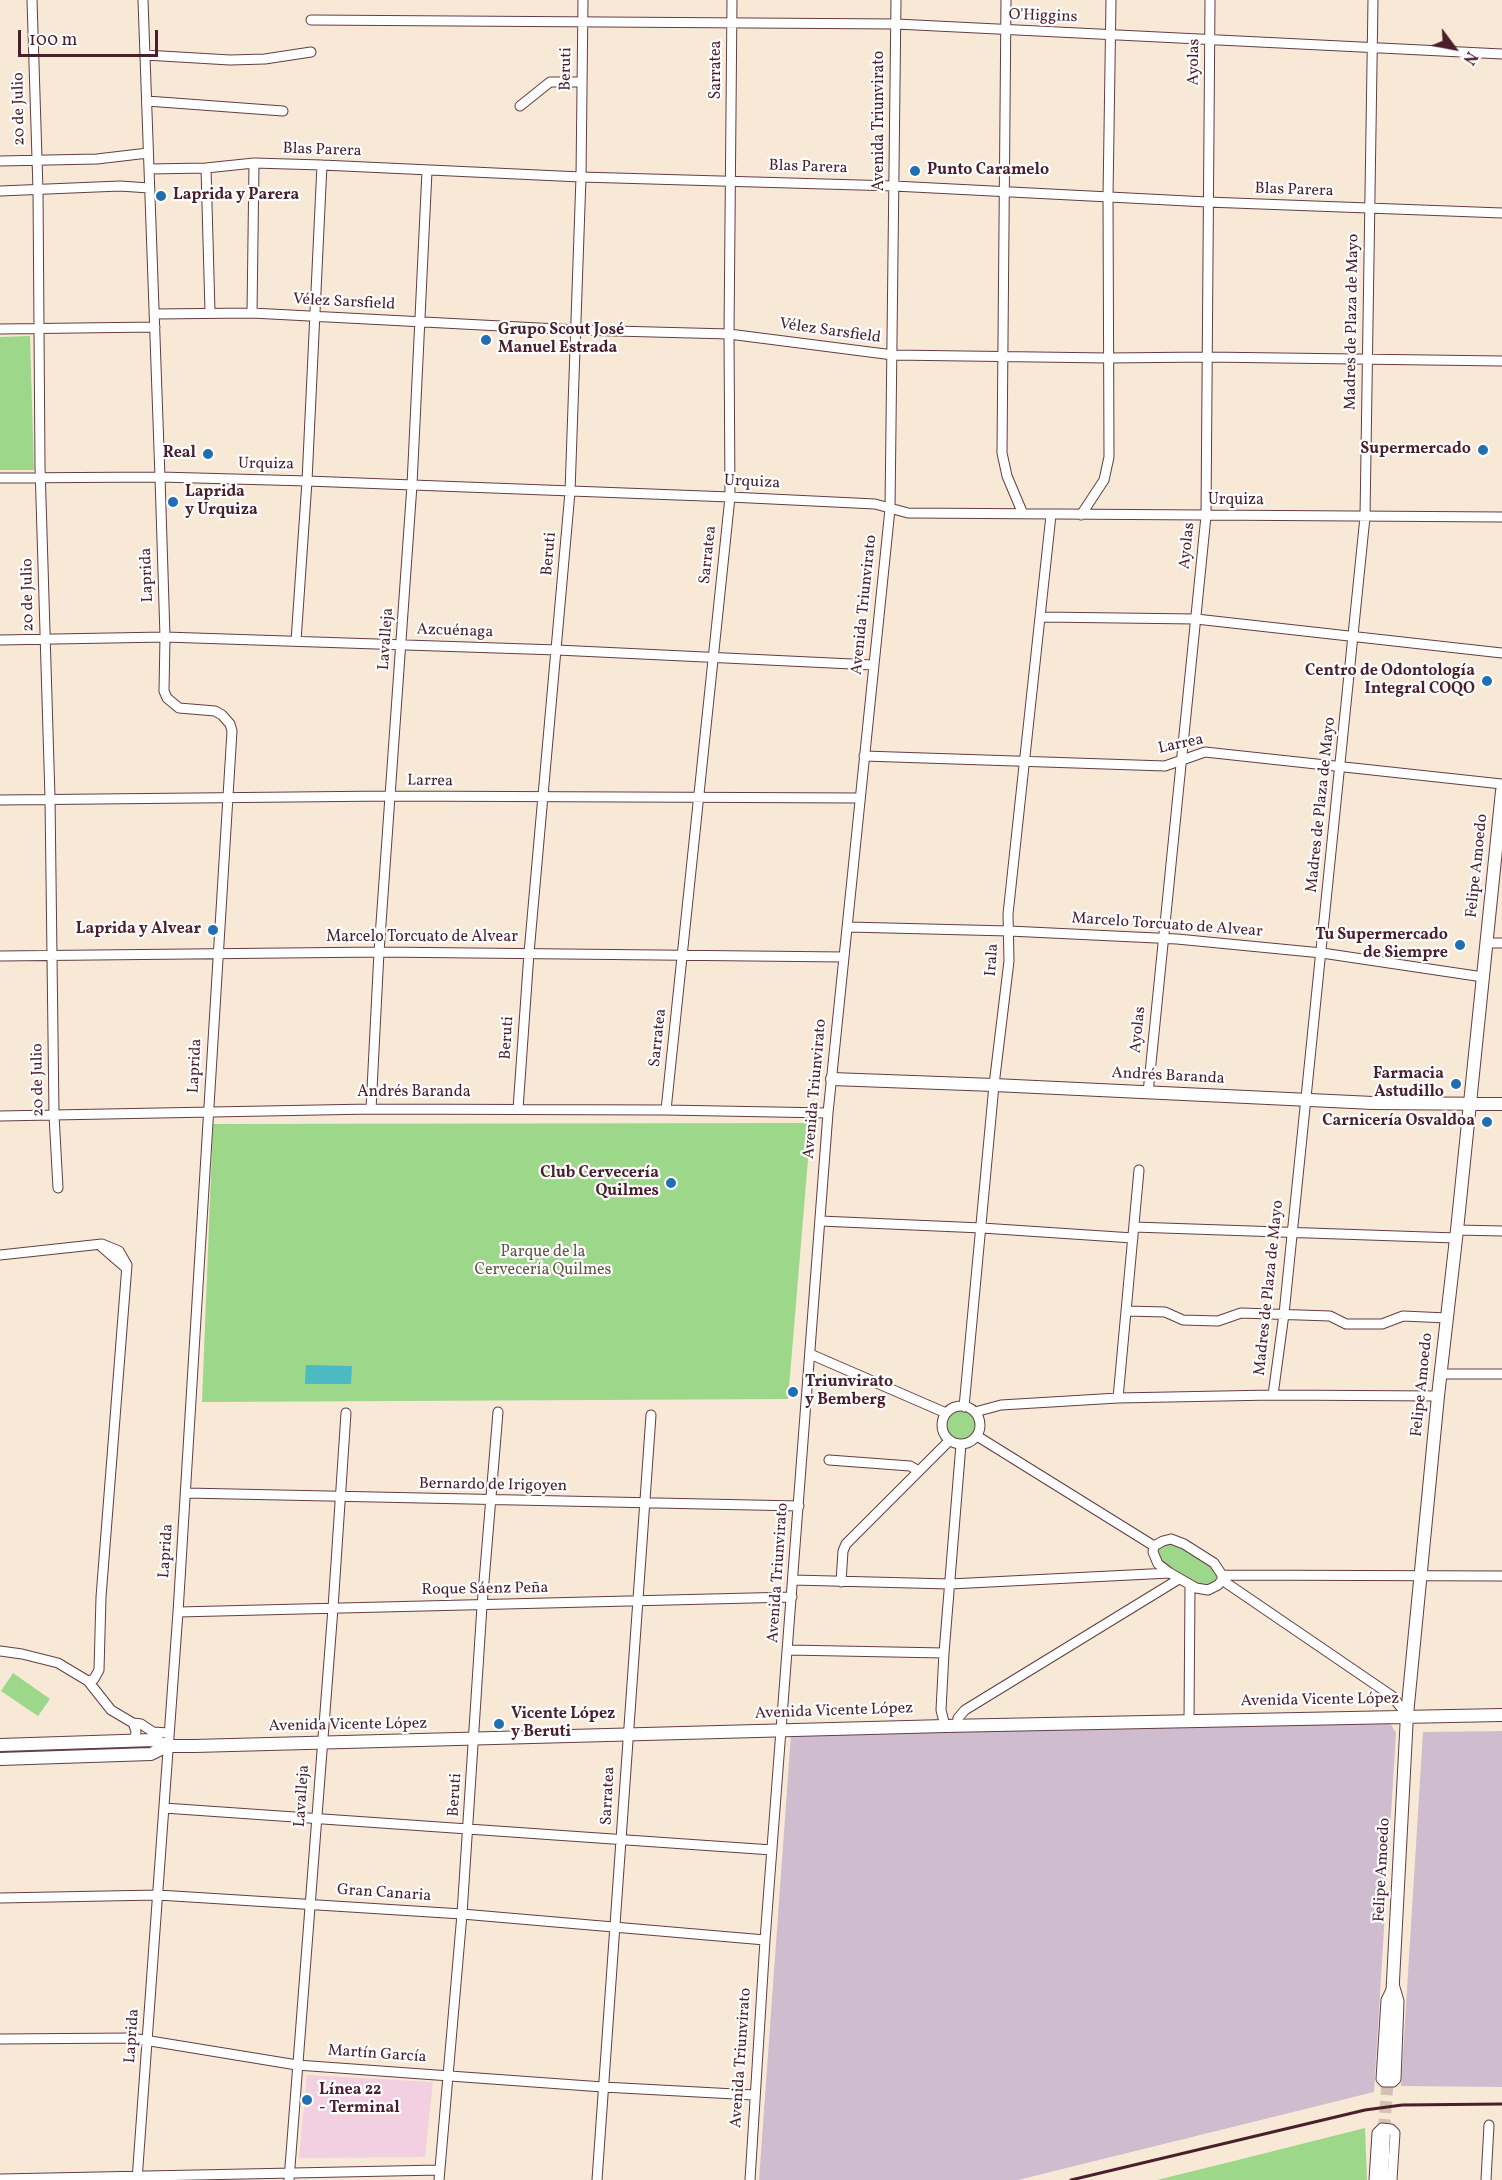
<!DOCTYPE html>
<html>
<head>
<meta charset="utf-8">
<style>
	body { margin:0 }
	#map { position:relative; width:1502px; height:2180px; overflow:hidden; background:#f7e9d6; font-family:Vollkorn,serif }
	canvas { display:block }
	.north { position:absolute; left:1424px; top:18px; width:60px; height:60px; -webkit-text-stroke:4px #fff; paint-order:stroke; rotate:122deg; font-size:16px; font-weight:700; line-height:24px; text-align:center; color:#4a1f2b }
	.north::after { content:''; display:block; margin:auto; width:21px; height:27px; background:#4a1f2b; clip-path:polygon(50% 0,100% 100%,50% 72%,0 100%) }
	.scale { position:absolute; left:18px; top:30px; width:140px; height:27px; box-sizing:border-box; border:3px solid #4a1f2b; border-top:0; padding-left:8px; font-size:18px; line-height:21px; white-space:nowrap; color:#4a1f2b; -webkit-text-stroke:4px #fff; paint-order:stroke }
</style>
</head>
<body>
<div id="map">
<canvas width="1502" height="2180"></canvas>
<div class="north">N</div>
<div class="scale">100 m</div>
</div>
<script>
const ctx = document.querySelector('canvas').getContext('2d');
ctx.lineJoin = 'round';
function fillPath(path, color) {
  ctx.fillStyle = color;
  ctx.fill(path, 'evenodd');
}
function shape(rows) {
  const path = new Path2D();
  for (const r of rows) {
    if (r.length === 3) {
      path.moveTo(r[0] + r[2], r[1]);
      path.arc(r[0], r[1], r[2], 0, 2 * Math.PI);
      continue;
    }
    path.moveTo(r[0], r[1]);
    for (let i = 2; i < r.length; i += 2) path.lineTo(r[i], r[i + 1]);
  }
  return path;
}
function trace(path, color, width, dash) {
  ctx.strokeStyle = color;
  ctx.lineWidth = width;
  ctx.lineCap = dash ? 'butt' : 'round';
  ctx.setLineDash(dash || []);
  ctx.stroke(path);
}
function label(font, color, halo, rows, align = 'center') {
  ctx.font = font + ' Vollkorn,serif';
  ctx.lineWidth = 4.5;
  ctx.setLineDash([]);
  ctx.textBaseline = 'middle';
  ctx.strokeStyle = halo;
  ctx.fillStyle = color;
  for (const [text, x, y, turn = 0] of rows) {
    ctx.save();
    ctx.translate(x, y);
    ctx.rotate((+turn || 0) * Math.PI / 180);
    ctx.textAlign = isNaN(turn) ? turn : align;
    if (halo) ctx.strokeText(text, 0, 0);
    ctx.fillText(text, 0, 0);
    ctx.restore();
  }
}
fillPath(shape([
	[307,2075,433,2082,425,2157,299,2158]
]), '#f2cfe1');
fillPath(shape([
	[1390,1723,1396,1733,1374,2092,1018,2180,759,2180,791,1734],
	[1502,1731,1502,2087,1401,2086,1423,1732]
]), '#cfbdcf');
fillPath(shape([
	[30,336,34,470,0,470,0,337],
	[811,1123,788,1399,202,1402,213,1124],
	[961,1425,15],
	[1170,1543,1183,1547,1206,1560,1218,1574,1215,1582,1205,1586,1199,1585,1166,1567,1157,1556,1157,1547],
	[13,1673,50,1699,38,1716,1,1691],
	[1365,2128,1367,2180,1157,2180,1234,2161]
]), '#9dd78a');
fillPath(shape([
	[306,1365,352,1366,351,1384,305,1384]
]), '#4bbac2');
trace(shape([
	[1384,2131,1388,2076]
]), '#d4c1b4', 12, [12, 6]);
const minor = shape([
	[32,0,38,190,40,466,50,798,54,1115,58,1188],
	[1006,0,1002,453,1007,476,1023,514],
	[311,20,896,24,1502,54],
	[145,55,230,60,265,59,311,52],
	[147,101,283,111],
	[520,106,550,82,582,82],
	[0,161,97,159,148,153],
	[206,168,210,312],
	[149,169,206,168,254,163,322,165,581,177,894,186,1207,202,1502,213],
	[0,191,120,186,149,188],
	[252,313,254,163],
	[154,314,252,313,577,330,729,334,893,355,1108,358,1207,357,1502,361],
	[0,329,155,327],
	[0,478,160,477,307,481,730,497,875,504,908,513,1502,517],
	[1081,515,1104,480,1109,457,1108,197,1111,0],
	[1042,617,1196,619,1502,653],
	[0,640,165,637,557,650,873,665],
	[296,641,307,481,322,165],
	[864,756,1165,766,1205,752,1502,784],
	[0,800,390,796,860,798],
	[848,927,1009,931,1177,939,1322,953,1483,977],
	[1487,943,1502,943],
	[0,956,379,952,844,957],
	[1148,1093,1206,516,1210,0],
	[371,1109,379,952,412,485,427,171],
	[518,1109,529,953,570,492,581,177,583,0],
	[666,1110,730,497,729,334,732,0],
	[0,1116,371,1109,666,1110,828,1113],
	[820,1221,982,1228,1133,1238],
	[1134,1227,1456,1238],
	[1457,1230,1502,1231],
	[102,1247,125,1267],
	[0,1255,102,1244,119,1251,127,1265,101,1597,99,1670,94,1679,88,1681],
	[1126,1311,1165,1312,1183,1320,1218,1321,1241,1313,1330,1316,1346,1324,1382,1324,1403,1316,1447,1318],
	[810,1354,946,1413],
	[1441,1374,1502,1374],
	[1273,1395,1284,1314,1365,517,1373,0],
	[1118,1398,1139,1170],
	[961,1425,19],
	[964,1407,994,1085,1009,961,1008,914,1051,515],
	[975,1412,1001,1405,1118,1398,1273,1395,1438,1396],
	[977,1436,1154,1546],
	[829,1460,910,1466,919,1471],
	[186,1493,799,1506],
	[1171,1539,1184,1544,1214,1563,1222,1575,1222,1580,1218,1585,1208,1590,1196,1588,1170,1573,1158,1564,1153,1552,1154,1546,1163,1541,1171,1539],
	[1222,1575,1502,1576],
	[793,1580,950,1584,1170,1573],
	[1222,1580,1392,1696,1407,1715],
	[841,1582,843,1551,846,1544,949,1441],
	[178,1612,792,1597],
	[788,1650,944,1653],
	[0,1651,22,1654,58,1663,88,1681,111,1710,133,1723,136,1731,135,1741],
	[1189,1721,1190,1585],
	[133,1723,141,1724,153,1732,168,1733],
	[945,1726,941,1710,944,1653,961,1444],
	[957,1726,958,1718,965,1710,1179,1579],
	[164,1808,772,1850],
	[0,1898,158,1895,462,1914,765,1940],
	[1394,1984,1399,2001,1396,2079,1393,2082,1384,2082,1381,2079,1386,2000,1394,1984],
	[0,2039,132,2038,297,2065,603,2087,754,2095],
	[0,2179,440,2170],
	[137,2180,178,1612,232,731,230,724,222,715,215,711,179,708,167,698,164,691,165,637,160,477,143,0],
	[289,2180,333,1608,346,1413],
	[439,2180,462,1914,482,1606,498,1412],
	[597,2180,651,1415],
	[750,2180,765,1940,828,1113,890,509,896,0],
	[1374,2180,1377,2133,1382,2128,1391,2129,1395,2133,1392,2180],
	[1486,2180,1489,2125]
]);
const major = shape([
	[832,1079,994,1085,1373,1103,1502,1104],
	[0,1745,153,1740,167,1746,194,1746,945,1726,1502,1715],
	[0,1759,151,1754,167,1746],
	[1388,2076,1407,1715,1438,1396,1457,1230,1502,791],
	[1382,2180,1384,2131]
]);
trace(minor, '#643d45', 11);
trace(major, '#643d45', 14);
trace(minor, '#fff', 9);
trace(major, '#fff', 12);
trace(shape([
	[1071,2180,1365,2110,1402,2105,1502,2104]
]), '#4a1f2b', 3);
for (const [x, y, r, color] of [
	[915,171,6,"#1f6fb2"],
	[161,196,6,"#1f6fb2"],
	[486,340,6,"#1f6fb2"],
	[1483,450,6,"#1f6fb2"],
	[208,454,6,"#1f6fb2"],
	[173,502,6,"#1f6fb2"],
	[1487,681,6,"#1f6fb2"],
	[213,930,6,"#1f6fb2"],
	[1460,945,6,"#1f6fb2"],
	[1456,1084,6,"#1f6fb2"],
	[1487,1122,6,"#1f6fb2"],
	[671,1183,6,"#1f6fb2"],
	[793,1392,6,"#1f6fb2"],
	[499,1724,6,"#1f6fb2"],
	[307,2100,6,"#1f6fb2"]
]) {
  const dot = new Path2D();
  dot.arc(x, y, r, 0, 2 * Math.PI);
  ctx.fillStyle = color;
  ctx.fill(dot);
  trace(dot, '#fff', 2);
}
label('16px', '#4a1f2b', '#fff', [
	["O'Higgins",1043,17,2],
	["Ayolas",1195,62,-89],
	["Beruti",567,69,-89],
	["Sarratea",717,70,-90],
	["20 de Julio",20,109,-91],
	["Avenida Triunvirato",880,121,-90],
	["Blas Parera",322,151,2],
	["Blas Parera",808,168,2],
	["Blas Parera",1294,191,2],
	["Vélez Sarsfield",344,303,3],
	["Madres de Plaza de Mayo",1353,322,-89],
	["Vélez Sarsfield",830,332,8],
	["Urquiza",266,465,1],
	["Urquiza",752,483,3],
	["Urquiza",1236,501],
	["Ayolas",1188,546,-84],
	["Beruti",550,554,-85],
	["Sarratea",709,555,-84],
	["Laprida",148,575,-92],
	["20 de Julio",29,595,-91],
	["Avenida Triunvirato",865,605,-84],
	["Azcuénaga",455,632,2],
	["Lavalleja",387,639,-86],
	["Larrea",1181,745,-12],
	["Larrea",430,782,1],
	["Madres de Plaza de Mayo",1322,805,-84],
	["Felipe Amoedo",1478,866,-84],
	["Marcelo Torcuato de Alvear",1167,926,4],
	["Marcelo Torcuato de Alvear",422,938],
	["Irala",993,960,-86],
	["Ayolas",1139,1030,-84],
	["Beruti",508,1038,-86],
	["Sarratea",659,1038,-84],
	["Laprida",196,1066,-87],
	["Andrés Baranda",1168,1077,3],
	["20 de Julio",39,1080,-91],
	["Avenida Triunvirato",816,1089,-85],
	["Andrés Baranda",414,1093],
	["Madres de Plaza de Mayo",1270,1288,-84],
	["Felipe Amoedo",1423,1385,-84],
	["Bernardo de Irigoyen",493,1486,1],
	["Laprida",167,1551,-86],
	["Avenida Triunvirato",779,1573,-86],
	["Roque Sáenz Peña",485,1590,-1],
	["Avenida Vicente López",1320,1701,-1],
	["Avenida Vicente López",834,1712,-2],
	["Avenida Vicente López",348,1726,-1],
	["Beruti",456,1795,-86],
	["Lavalleja",303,1796,-86],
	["Sarratea",609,1796,-87],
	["Felipe Amoedo",1383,1870,-87],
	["Gran Canaria",384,1894,4],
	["Laprida",133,2036,-86],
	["Martín García",377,2055,4],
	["Avenida Triunvirato",742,2058,-86]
]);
label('bold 16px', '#4a1f2b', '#fff', [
	["Punto Caramelo",927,171,"left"],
	["Laprida y Parera",173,196,"left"],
	["Grupo Scout José",498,331,"left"],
	["Manuel Estrada",498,349,"left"],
	["Supermercado",1471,450],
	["Real",196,454],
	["Laprida",185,493,"left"],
	["y Urquiza",185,511,"left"],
	["Centro de Odontología",1475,672],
	["Integral COQO",1475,690],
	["Laprida y Alvear",201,930],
	["Tu Supermercado",1448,936],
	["de Siempre",1448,954],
	["Farmacia",1444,1075],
	["Astudillo",1444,1093],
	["Carnicería Osvaldoa",1475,1122],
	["Club Cervecería",659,1174],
	["Quilmes",659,1192],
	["Triunvirato",805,1383,"left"],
	["y Bemberg",805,1401,"left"],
	["Vicente López",511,1715,"left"],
	["y Beruti",511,1733,"left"],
	["Línea 22",319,2091,"left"],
	["- Terminal",319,2109,"left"]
], 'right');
label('16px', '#635648', '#fff', [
	["Parque de la",543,1253],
	["Cervecería Quilmes",543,1271]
]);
</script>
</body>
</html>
